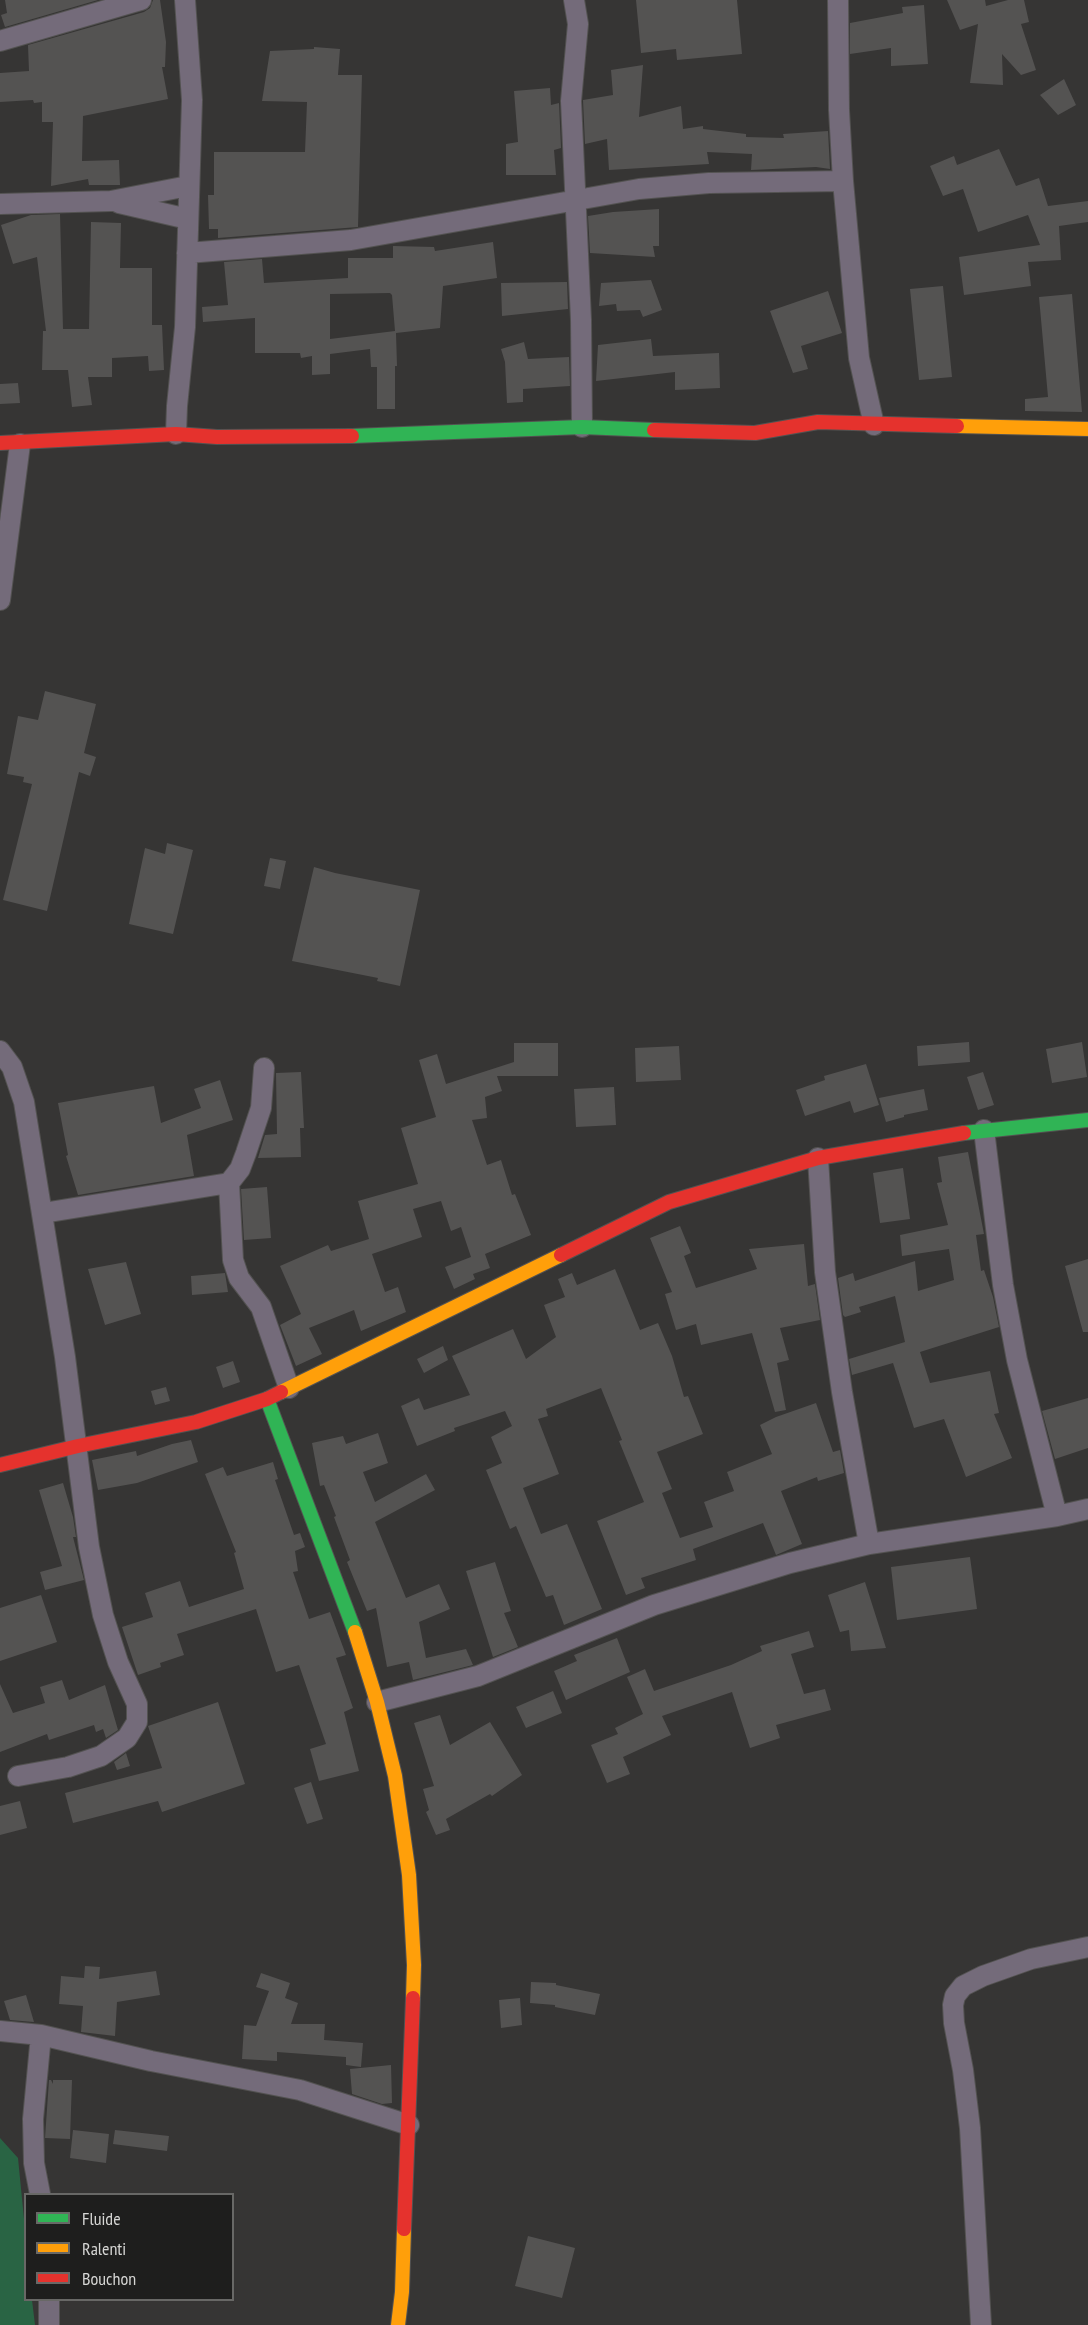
<!DOCTYPE html>
<html>
<head>
<meta charset="utf-8">
<style>
	body { margin:0 }
	#map { position:relative; width:1088px; height:2325px; overflow:hidden; background:#363534; font-family:"PT Sans Narrow",sans-serif }
	canvas { display:block }
	.legend { position:absolute; left:24px; top:2193px; width:210px; height:108px; box-sizing:border-box; background:#1e1e1d; border:2px solid #686866; margin:0; padding:8px 10px; list-style:none; font-size:18px; color:#d6d6d4 }
	.legend li { display:flex; align-items:center; gap:12px; height:30px }
	.legend b { width:30px; border:2px solid #686866 }
</style>
</head>
<body>
<div id="map">
<canvas width="1088" height="2325"></canvas>
<ul class="legend">
<li><b style="height:8px;background:#30b455"></b>Fluide</li>
<li><b style="height:8px;background:#ff9f0a"></b>Ralenti</li>
<li><b style="height:8px;background:#e5322d"></b>Bouchon</li>
</ul>
</div>
<script>
const ctx = document.querySelector('canvas').getContext('2d');
ctx.lineJoin = 'round';
function fillPath(path, color) {
  ctx.fillStyle = color;
  ctx.fill(path, 'evenodd');
}
function shape(rows) {
  const path = new Path2D();
  for (const r of rows) {
    path.moveTo(r[0], r[1]);
    for (let i = 2; i < r.length; i += 2) path.lineTo(r[i], r[i + 1]);
  }
  return path;
}
function trace(path, color, width, dash) {
  ctx.strokeStyle = color;
  ctx.lineWidth = width;
  ctx.lineCap = dash ? 'butt' : 'round';
  ctx.setLineDash(dash || []);
  ctx.stroke(path);
}
fillPath(shape([
	[0,2138,18,2158,25,2229,26,2300,32,2300,35,2325,0,2325]
]), '#296444');
fillPath(shape([
	[5,0,98,0,5,27,1,15,7,13],
	[153,0,160,0,166,42,165,67,162,67,168,99,83,116,82,161,119,160,120,185,89,185,88,179,51,186,53,122,42,122,42,102,34,103,33,100,0,102,0,73,29,71,28,45,144,12,150,8],
	[636,0,737,0,742,54,677,60,676,49,641,53],
	[947,0,985,0,986,6,1008,0,1024,0,1029,22,1021,24,1036,70,1021,75,1002,54,1003,85,970,83,978,24,960,30],
	[924,5,928,64,891,66,891,48,850,54,850,23,903,13,902,7],
	[314,47,340,49,338,75,362,75,358,227,218,238,218,229,209,229,208,195,214,195,214,152,305,152,307,102,262,101,270,51,314,49],
	[643,65,639,117,681,106,683,129,703,126,703,129,746,134,746,137,784,138,783,134,828,131,830,169,816,167,751,170,752,154,707,152,709,164,609,170,607,139,585,144,583,100,613,95,611,70],
	[1064,79,1076,105,1058,115,1040,95],
	[550,88,551,105,559,103,561,148,554,150,556,175,506,175,506,144,518,142,514,91],
	[999,149,1016,186,1039,178,1048,206,1088,201,1088,222,1059,226,1061,260,1028,262,1031,286,964,295,959,257,1040,245,1028,215,978,232,963,189,943,196,930,166,954,156,957,165],
	[659,209,659,246,653,246,655,257,590,253,588,216,613,212],
	[60,214,63,329,89,329,91,222,121,223,120,268,152,268,152,325,162,325,164,370,149,371,148,356,112,358,112,377,88,377,92,405,72,407,68,370,42,370,43,331,46,331,37,257,13,264,1,225,31,215],
	[493,242,497,278,443,286,440,328,396,333,397,366,395,366,395,409,377,409,377,367,371,367,370,349,330,354,330,374,312,375,312,356,301,358,300,353,255,353,255,318,203,322,202,307,228,305,224,262,262,259,264,283,348,278,348,258,393,258,393,246,434,247,435,251],
	[390,293,392,295,395,331,330,339,330,294],
	[651,280,662,310,643,317,640,310,617,311,616,304,599,306,601,283],
	[567,282,568,309,502,316,501,283],
	[943,286,952,377,919,380,910,289],
	[828,291,842,333,801,346,808,369,793,373,770,311],
	[1072,294,1082,412,1025,411,1025,399,1048,397,1039,297],
	[651,339,653,356,719,353,720,388,675,390,675,372,596,381,598,345],
	[524,342,528,359,569,357,570,386,523,389,523,402,507,403,505,362,501,349],
	[18,383,20,403,0,404,0,384],
	[45,691,96,704,84,753,96,757,90,776,79,772,47,911,3,900,32,784,23,782,24,777,7,774,18,716,38,720],
	[167,843,193,850,173,934,129,924,145,848,165,854],
	[270,858,286,861,280,889,264,886],
	[314,867,335,873,420,890,400,986,377,981,378,978,292,961],
	[969,1042,970,1062,918,1066,917,1046],
	[1082,1042,1087,1077,1052,1083,1046,1049],
	[514,1043,558,1043,558,1076,497,1076,502,1091,485,1097,487,1118,472,1120,487,1165,501,1160,512,1195,515,1194,531,1235,485,1254,490,1268,473,1274,475,1279,454,1289,445,1267,471,1257,461,1227,451,1231,441,1201,413,1209,422,1237,372,1254,385,1292,398,1287,406,1312,361,1331,354,1310,309,1328,322,1354,296,1366,280,1325,301,1314,280,1266,328,1245,331,1251,369,1239,358,1201,418,1184,401,1128,436,1117,419,1060,437,1054,446,1084,514,1062],
	[679,1046,681,1080,636,1082,635,1048],
	[866,1064,879,1105,854,1113,850,1101,805,1116,796,1090,825,1080,824,1076],
	[301,1072,304,1128,300,1128,301,1157,258,1158,265,1135,277,1134,276,1073],
	[983,1072,994,1105,978,1110,967,1077],
	[220,1080,233,1120,187,1135,194,1176,78,1195,66,1156,68,1155,58,1103,154,1086,161,1123,201,1108,194,1089],
	[614,1087,616,1125,576,1127,574,1089],
	[924,1089,928,1110,904,1115,904,1117,886,1122,879,1098],
	[968,1152,984,1234,976,1235,981,1271,984,1270,993,1297,999,1327,920,1352,930,1383,990,1371,999,1413,994,1414,1012,1458,966,1477,944,1419,914,1428,893,1363,852,1375,849,1359,905,1342,895,1296,859,1307,861,1312,845,1317,843,1315,838,1278,853,1273,855,1281,915,1261,918,1291,954,1280,949,1249,902,1256,900,1235,948,1225,937,1183,942,1182,938,1157],
	[903,1168,910,1219,880,1223,873,1173],
	[267,1187,271,1238,244,1240,241,1189],
	[680,1226,691,1253,684,1256,696,1288,757,1269,749,1249,804,1244,808,1286,815,1284,820,1320,780,1328,789,1360,777,1363,786,1410,775,1412,752,1333,701,1345,696,1324,676,1330,665,1294,672,1292,650,1238],
	[1088,1259,1088,1332,1083,1332,1065,1266],
	[126,1262,141,1314,105,1325,88,1269],
	[615,1269,640,1330,658,1323,672,1356,684,1397,688,1396,703,1434,657,1452,672,1489,662,1493,680,1538,713,1527,704,1502,734,1491,727,1472,772,1454,760,1425,776,1417,816,1403,833,1452,840,1450,844,1473,818,1481,817,1477,781,1491,802,1544,776,1555,763,1523,693,1549,696,1560,641,1578,645,1588,626,1595,597,1521,644,1502,619,1441,622,1440,601,1388,546,1409,548,1416,538,1419,559,1474,523,1488,541,1534,567,1524,602,1609,564,1625,553,1595,546,1597,516,1526,510,1529,486,1470,502,1463,491,1437,512,1426,505,1411,454,1428,455,1431,417,1446,401,1406,419,1398,424,1410,470,1395,452,1356,513,1329,526,1359,556,1337,544,1305,565,1297,558,1279,572,1273,577,1285],
	[225,1273,228,1292,192,1295,191,1276],
	[443,1346,448,1360,424,1373,417,1359],
	[233,1361,240,1382,223,1388,216,1367],
	[166,1387,170,1401,155,1405,151,1391],
	[1088,1398,1088,1448,1055,1459,1042,1411],
	[378,1433,388,1463,363,1472,375,1502,426,1474,435,1490,375,1522,406,1598,439,1584,450,1609,419,1622,426,1658,466,1649,473,1665,413,1680,409,1662,387,1667,376,1608,367,1611,347,1562,350,1560,334,1517,336,1516,324,1485,320,1486,312,1443,343,1436,346,1444],
	[191,1440,198,1462,137,1483,98,1490,92,1460,136,1451,137,1456,172,1444],
	[273,1462,278,1479,275,1480,294,1535,300,1533,305,1547,295,1551,298,1571,293,1572,309,1619,330,1612,346,1655,336,1658,353,1708,344,1712,359,1771,319,1781,310,1749,326,1744,299,1665,276,1672,256,1609,177,1634,184,1655,160,1663,161,1667,138,1675,122,1627,153,1617,145,1593,180,1581,189,1607,244,1589,234,1553,236,1552,205,1474,223,1467,227,1476],
	[63,1483,73,1517,76,1537,73,1537,84,1580,45,1590,40,1572,62,1566,39,1490],
	[970,1557,977,1609,897,1620,891,1567],
	[495,1562,511,1611,504,1613,518,1647,493,1657,466,1571],
	[865,1582,886,1648,851,1651,849,1630,840,1632,828,1595],
	[41,1595,57,1642,0,1661,0,1608],
	[809,1631,814,1647,791,1654,804,1694,825,1689,831,1710,776,1725,780,1738,750,1748,732,1692,662,1716,671,1735,623,1757,630,1774,607,1783,591,1745,618,1734,615,1728,643,1714,627,1677,645,1669,654,1691,731,1665,762,1651,760,1646],
	[617,1638,630,1672,566,1700,554,1671,577,1661,574,1655],
	[62,1680,69,1700,105,1685,118,1730,106,1738,103,1729,96,1732,94,1725,49,1740,47,1734,0,1752,0,1684,13,1713,45,1703,40,1687],
	[553,1691,562,1713,526,1728,516,1707],
	[218,1702,245,1784,162,1812,158,1801,73,1823,65,1793,162,1768,148,1726],
	[440,1715,450,1745,490,1722,522,1775,492,1796,490,1794,446,1819,450,1830,436,1835,426,1812,429,1810,423,1789,434,1786,414,1723],
	[126,1753,130,1766,117,1770,114,1762],
	[311,1782,323,1819,307,1824,294,1788],
	[20,1801,27,1828,0,1835,0,1806],
	[85,1966,100,1967,99,1979,156,1971,160,1995,117,2002,115,2036,81,2032,83,2006,59,2004,61,1976,84,1978],
	[261,1973,290,1983,285,1998,298,2003,291,2024,325,2024,324,2040,363,2043,361,2067,346,2065,346,2057,277,2052,277,2061,242,2059,244,2025,256,2026,269,1991,256,1987],
	[531,1982,556,1983,556,1985,600,1994,595,2015,555,2007,555,2005,530,2003],
	[26,1995,34,2022,10,2020,4,2001],
	[520,1998,522,2025,501,2028,499,2000],
	[391,2065,392,2103,382,2104,352,2094,350,2069],
	[49,2080,51,2080,53,2084,53,2080,72,2080,70,2139,45,2138],
	[73,2130,109,2134,106,2163,70,2158],
	[115,2130,169,2136,167,2151,113,2144],
	[528,2236,575,2248,562,2298,515,2286]
]), '#545352');
const street = shape([
	[574,0,578,24,571,101,581,320,582,427],
	[838,0,839,110,843,181,859,358,874,425],
	[0,41,141,0],
	[119,203,188,219],
	[0,204,111,201,188,186],
	[187,253,351,240,639,189,709,183,843,181],
	[176,434,177,406,185,327,192,100,185,0],
	[0,600,20,444],
	[0,1051,12,1067,24,1102,65,1357,89,1547,103,1615,118,1662,137,1704,137,1722,127,1738,101,1756,68,1767,18,1776],
	[984,1130,1003,1285,1017,1360,1057,1516],
	[818,1158,825,1272,842,1392,869,1544],
	[229,1183,233,1260,239,1278,261,1307,289,1388],
	[43,1213,229,1183,240,1169,246,1153,261,1108,264,1068],
	[377,1702,478,1676,654,1605,790,1563,869,1544,1057,1516,1088,1509],
	[0,2031,41,2035,151,2061,300,2090,409,2125],
	[40,2194,34,2163,33,2119,41,2035],
	[49,2325,49,2300],
	[981,2325,970,2128,963,2070,954,2023,953,2005,955,1996,963,1986,983,1976,1031,1959,1088,1947]
]);
const fast = shape([
	[352,436,582,427,654,430],
	[964,1133,1088,1120],
	[267,1399,355,1632]
]);
const slow = shape([
	[957,426,1088,429],
	[281,1392,561,1255],
	[355,1632,377,1702,395,1776,409,1875,414,1965,413,1998],
	[398,2325,402,2292,404,2229]
]);
const jam = shape([
	[654,430,755,433,818,422,957,426],
	[0,443,176,434,217,437,352,436],
	[561,1255,669,1202,818,1158,964,1133],
	[0,1465,78,1446,196,1422,267,1399,281,1392],
	[404,2229,413,1998]
]);
trace(street, '#535251', 22);
trace(fast, '#535251', 16);
trace(slow, '#535251', 16);
trace(jam, '#535251', 16);
trace(street, '#746b7a', 20);
trace(fast, '#30b455', 14);
trace(slow, '#ff9f0a', 14);
trace(jam, '#e5322d', 14);
</script>
</body>
</html>
